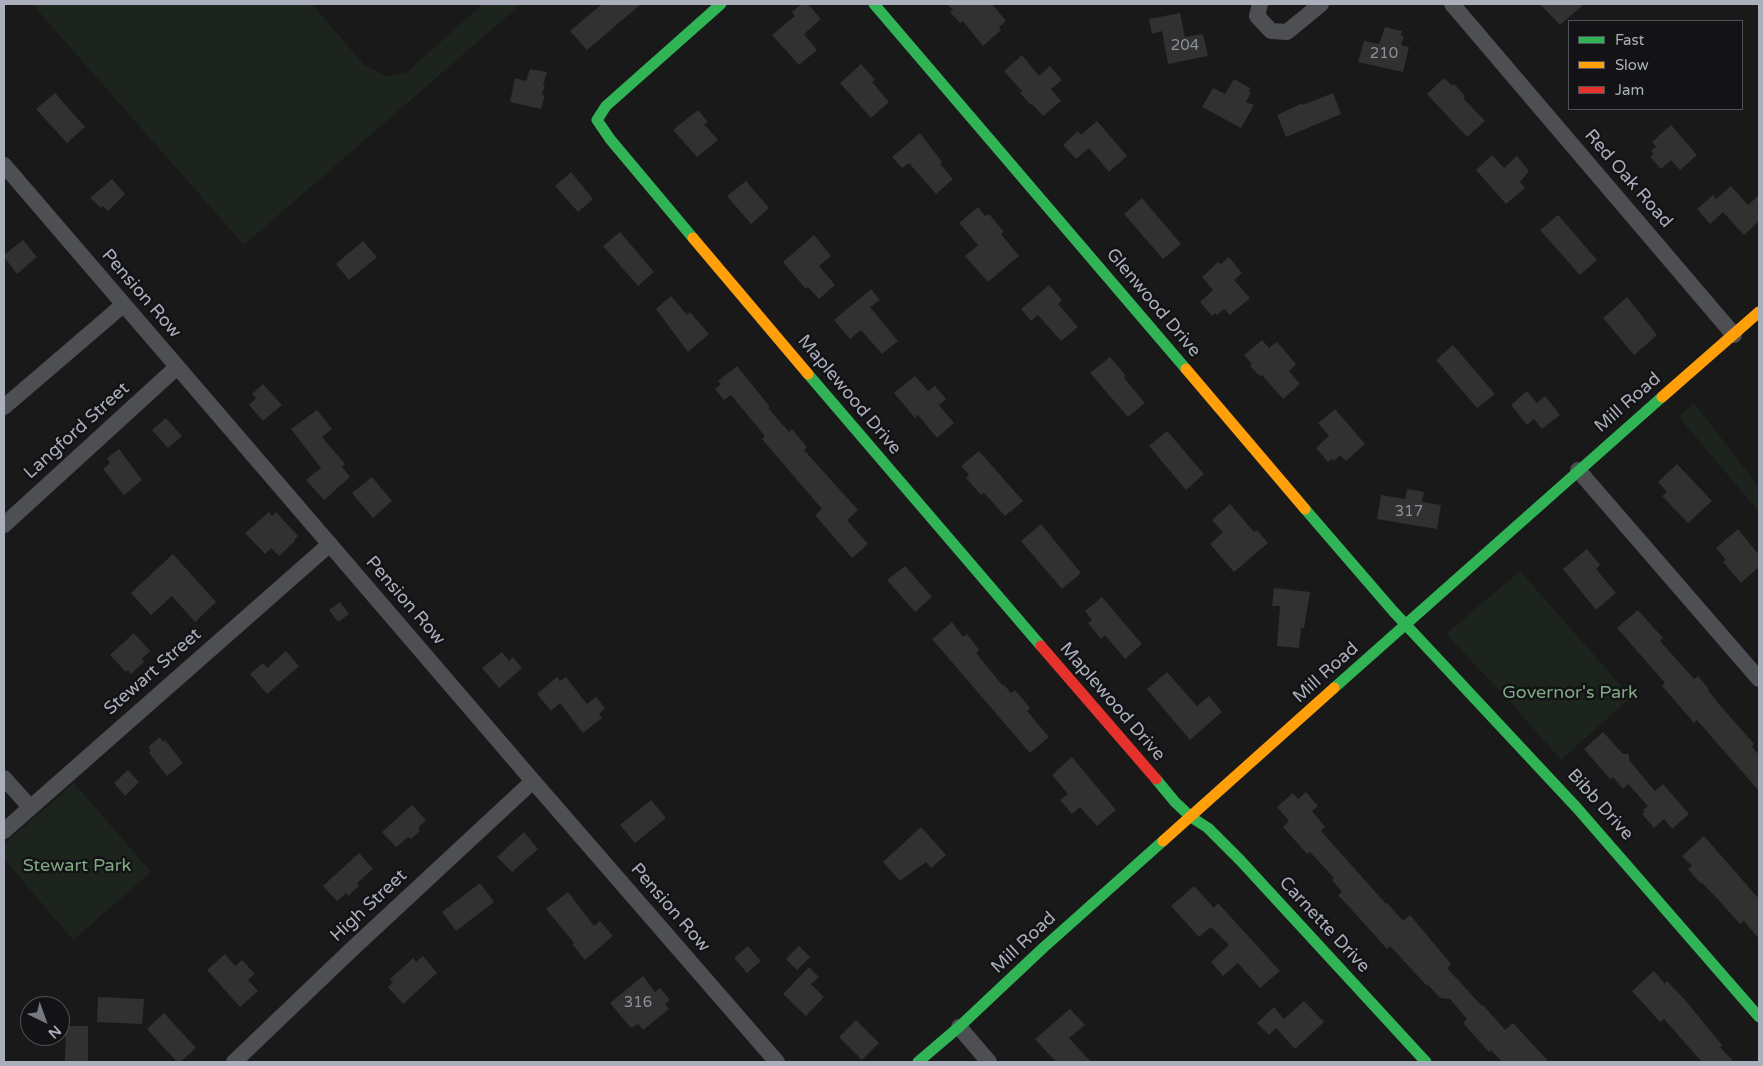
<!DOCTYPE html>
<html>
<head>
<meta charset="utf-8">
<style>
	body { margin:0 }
	#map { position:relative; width:1763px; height:1066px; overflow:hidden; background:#19191a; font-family:"Varela Round",sans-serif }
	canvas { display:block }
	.frame { position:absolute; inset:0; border:5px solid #aaafbb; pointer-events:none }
	.legend { position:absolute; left:1568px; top:20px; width:175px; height:90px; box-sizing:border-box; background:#131316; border:1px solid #4f5158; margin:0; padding:6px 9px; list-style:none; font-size:15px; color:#aaafbb }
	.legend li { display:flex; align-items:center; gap:10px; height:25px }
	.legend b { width:25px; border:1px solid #4f5158 }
	.north { position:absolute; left:20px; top:996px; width:50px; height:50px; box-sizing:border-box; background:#131316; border:1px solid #4f5158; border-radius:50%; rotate:138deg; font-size:14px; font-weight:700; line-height:20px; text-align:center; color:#aaafbb }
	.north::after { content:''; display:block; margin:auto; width:18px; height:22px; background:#777a83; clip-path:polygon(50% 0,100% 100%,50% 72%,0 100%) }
</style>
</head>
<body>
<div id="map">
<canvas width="1763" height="1066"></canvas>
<div class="frame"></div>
<ul class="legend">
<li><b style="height:6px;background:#30b455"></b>Fast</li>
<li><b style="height:6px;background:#ff9f0a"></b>Slow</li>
<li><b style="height:6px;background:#e5322d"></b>Jam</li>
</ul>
<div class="north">N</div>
</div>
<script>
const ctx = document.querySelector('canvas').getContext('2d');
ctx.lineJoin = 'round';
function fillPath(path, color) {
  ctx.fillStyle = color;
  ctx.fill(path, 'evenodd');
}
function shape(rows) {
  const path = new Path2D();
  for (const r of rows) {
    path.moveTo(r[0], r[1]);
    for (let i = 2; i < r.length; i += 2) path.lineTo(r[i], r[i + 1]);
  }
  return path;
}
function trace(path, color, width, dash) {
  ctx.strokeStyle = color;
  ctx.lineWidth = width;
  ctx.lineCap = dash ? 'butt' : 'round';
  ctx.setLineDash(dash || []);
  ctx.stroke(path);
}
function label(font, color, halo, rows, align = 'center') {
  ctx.font = font + ' "Varela Round",sans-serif';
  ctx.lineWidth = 5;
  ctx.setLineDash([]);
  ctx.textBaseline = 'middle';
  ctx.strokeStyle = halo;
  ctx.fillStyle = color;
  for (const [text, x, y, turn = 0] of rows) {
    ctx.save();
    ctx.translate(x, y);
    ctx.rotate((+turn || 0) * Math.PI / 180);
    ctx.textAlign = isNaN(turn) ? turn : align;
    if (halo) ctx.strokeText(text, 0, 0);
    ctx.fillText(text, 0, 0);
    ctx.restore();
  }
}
fillPath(shape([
	[32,4,312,4,364,65,386,76,407,72,483,4,521,4,244,245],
	[1694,403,1759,487,1759,512,1679,417],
	[1520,571,1631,697,1561,760,1511,703,1446,634],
	[74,783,151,872,73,940,4,859,4,844]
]), '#1d241e');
fillPath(shape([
	[602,4,641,4,587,50,570,31],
	[802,4,808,4,821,19,804,34,817,50,799,65,772,35,795,16,792,12],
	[947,4,992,4,1006,21,999,27,1001,30,983,46,963,21,960,23,950,12,953,10],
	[1540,4,1584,4,1560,25],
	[1180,13,1185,37,1203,34,1208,56,1168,64,1162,31,1152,34,1149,19],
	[1385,27,1402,31,1401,36,1404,36,1401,45,1409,47,1403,72,1358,62,1364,41,1379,44],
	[1022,55,1039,76,1050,66,1062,80,1051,89,1061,101,1043,116,1032,104,1031,105,1020,93,1022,91,1004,71],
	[861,64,875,80,872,82,889,102,871,118,840,83],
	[530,69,547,72,543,85,545,85,542,95,545,95,541,109,510,102,515,78,526,81],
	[1444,78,1452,86,1454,84,1465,96,1463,98,1485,121,1467,137,1427,94],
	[1234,79,1250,88,1249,92,1251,93,1246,102,1254,105,1241,128,1202,107,1213,88,1225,94],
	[55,93,85,127,67,143,36,109],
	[1333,93,1341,114,1286,137,1277,115,1303,103,1303,105],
	[698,110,708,122,704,124,718,140,697,157,673,130],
	[1097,121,1127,156,1109,172,1089,148,1076,159,1063,145,1078,131,1081,135],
	[1671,125,1697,155,1680,170,1671,160,1661,169,1650,157,1654,154,1651,151,1656,147,1652,142],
	[920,133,942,162,940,164,953,179,936,194,909,163,902,168,892,157],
	[1492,155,1504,168,1517,156,1529,171,1520,182,1525,188,1506,204,1476,170],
	[571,172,593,199,578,212,555,186],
	[112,179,125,194,108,211,103,206,101,208,90,198],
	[746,181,769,208,751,224,727,196],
	[1731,186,1748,205,1759,195,1759,221,1744,235,1723,212,1710,224,1697,209,1713,195,1716,199],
	[1142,198,1181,244,1163,259,1124,214],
	[978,207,985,216,989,214,1004,232,1001,234,1019,256,988,282,965,256,978,245,959,223],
	[1558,215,1597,260,1580,275,1540,230],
	[620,232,654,272,638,286,603,246],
	[814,235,831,256,819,266,835,285,819,299,808,287,806,289,783,262],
	[23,240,37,257,17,274,4,257,4,255],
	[363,241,377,257,349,280,336,264],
	[1229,257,1242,273,1234,280,1250,298,1230,315,1224,309,1217,315,1215,313,1212,316,1200,302,1213,290,1202,277,1218,262,1221,264],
	[1049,285,1062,300,1058,304,1078,327,1061,341,1038,315,1031,321,1021,309],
	[871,289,880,300,870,307,898,341,882,354,861,330,850,339,834,320],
	[671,296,687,315,690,312,709,334,688,352,656,309],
	[1627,297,1657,335,1634,355,1603,318],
	[1262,340,1269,348,1277,342,1296,364,1289,371,1300,384,1283,399,1262,375,1260,376,1250,366,1252,364,1244,355],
	[1453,345,1495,394,1477,408,1436,360],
	[1110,357,1126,376,1124,378,1145,403,1128,417,1090,373],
	[737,366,770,407,768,408,789,432,792,429,807,447,804,450,858,510,847,520,868,544,852,558,815,515,822,509,762,439,765,436,731,395,724,400,715,389,721,384,718,381],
	[915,376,928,391,935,386,946,399,939,405,954,423,937,438,918,415,915,418,894,393],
	[263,384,282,405,263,421,249,405,256,398,252,394],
	[1527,391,1537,403,1545,396,1560,415,1542,429,1534,419,1527,425,1511,405],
	[1335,409,1365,444,1346,461,1340,455,1334,461,1332,459,1328,462,1316,448,1329,436,1318,423],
	[317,410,332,429,322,437,345,464,342,467,350,477,324,500,306,480,321,468,291,429],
	[166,418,182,436,168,448,152,430],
	[1167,431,1204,474,1186,490,1149,446],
	[119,449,142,480,124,495,103,469,110,463,107,458],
	[979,451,1023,501,1005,516,984,493,981,495,966,478,969,475,961,466],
	[1677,464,1712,501,1688,523,1662,496,1667,492,1658,482],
	[372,477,392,501,373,518,352,493],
	[1407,489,1424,492,1422,502,1441,505,1437,529,1377,519,1381,495,1405,499],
	[1230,504,1254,532,1257,530,1268,543,1234,572,1210,544,1223,532,1212,520],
	[269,512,272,516,276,512,298,536,294,540,295,541,279,556,271,548,265,554,245,533],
	[1041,524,1081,573,1062,589,1021,541],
	[1738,529,1759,555,1759,567,1741,583,1723,562,1726,560,1716,548],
	[1587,549,1600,565,1596,569,1616,593,1596,610,1563,569],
	[173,554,216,602,195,622,172,596,151,615,131,593],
	[905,566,932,597,915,612,887,580],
	[1274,588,1310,592,1304,628,1301,628,1299,648,1277,646,1280,606,1272,606],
	[1102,597,1142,644,1125,659,1105,635,1101,639,1088,623,1092,620,1085,611],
	[340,602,349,614,338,622,329,610],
	[1638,610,1663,638,1660,641,1694,679,1698,676,1709,689,1708,690,1718,703,1754,744,1752,747,1759,755,1759,791,1697,720,1694,723,1662,686,1665,683,1617,628],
	[952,622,963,637,967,634,979,650,976,653,1003,686,1004,685,1011,693,1015,690,1030,708,1027,711,1049,737,1030,753,932,639],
	[134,633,150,651,142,659,144,662,131,674,128,670,126,672,110,655],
	[286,651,299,666,267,694,250,674,263,663,267,668],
	[502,652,509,661,513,657,522,668,499,688,482,668],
	[1167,672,1197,706,1209,696,1222,712,1190,740,1147,689],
	[557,677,560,681,566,677,587,704,596,697,605,708,599,714,602,718,583,733,560,703,551,711,537,694],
	[1603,732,1623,754,1629,754,1629,760,1655,791,1663,784,1689,814,1672,829,1664,819,1654,828,1642,814,1645,812,1643,810,1648,806,1628,784,1623,789,1613,777,1610,779,1584,749],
	[160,737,163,742,165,740,183,763,167,776,149,753,151,751,148,747],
	[1072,757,1116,810,1097,826,1080,807,1072,814,1060,800,1068,794,1052,775],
	[128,770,139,782,125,796,114,783],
	[1306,792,1318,806,1312,811,1325,827,1321,831,1386,904,1387,903,1403,921,1410,915,1451,964,1447,968,1482,1006,1483,1005,1505,1030,1513,1023,1549,1062,1502,1062,1491,1050,1489,1052,1463,1023,1467,1019,1450,999,1440,998,1428,985,1427,986,1390,946,1387,949,1352,910,1338,895,1342,892,1332,880,1334,878,1310,852,1307,854,1283,827,1289,821,1277,807,1293,793,1298,799],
	[651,800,666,818,635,843,620,825],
	[412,805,426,820,418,828,420,831,411,839,408,837,396,847,382,832],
	[921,827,946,855,931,868,926,862,900,881,883,862],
	[524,832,538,849,512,872,497,857],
	[1704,836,1759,899,1759,939,1744,921,1740,924,1713,894,1701,882,1700,883,1688,869,1692,866,1682,856],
	[359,853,373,869,357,883,359,886,348,896,346,893,337,901,323,886],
	[480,883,494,902,456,931,442,912],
	[1194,886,1214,908,1218,903,1280,971,1260,988,1238,963,1223,976,1211,962,1229,945,1211,927,1199,937,1171,906],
	[568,892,594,926,600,921,613,936,585,960,572,944,574,943,546,909],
	[748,946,761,961,747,973,734,958],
	[799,946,810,957,797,970,786,959],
	[225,954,235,966,242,960,255,974,248,980,258,991,240,1007,207,970],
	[423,956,437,973,403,1004,388,987,393,982,390,979,413,958,416,962],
	[809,967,819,977,811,984,824,997,806,1016,783,994],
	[1654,971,1665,984,1667,981,1685,1000,1722,1045,1720,1047,1734,1062,1702,1062,1664,1019,1660,1022,1632,991],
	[643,976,655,992,660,988,670,1000,665,1004,669,1009,643,1030,638,1024,631,1028,610,1003],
	[98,997,144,999,142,1024,97,1022],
	[1304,1001,1324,1022,1295,1049,1276,1028,1269,1035,1257,1023,1274,1007,1284,1019],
	[1070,1009,1085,1025,1069,1038,1091,1062,1056,1062,1035,1039],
	[164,1013,196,1048,180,1062,177,1062,147,1029],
	[856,1020,879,1043,862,1060,839,1037],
	[66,1026,88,1026,88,1062,65,1062]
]), '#313132');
trace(shape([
	[1260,4,1257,16,1271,31,1287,32,1321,4],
	[1452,4,1734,335],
	[4,165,533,781,777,1062],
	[4,407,123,305],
	[1578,470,1759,679],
	[4,525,177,367],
	[4,778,30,807],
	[4,831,330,544],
	[959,1027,989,1062],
	[234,1062,350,951,533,781]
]), '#4d4f53', 16);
trace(shape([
	[874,4,1186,369],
	[693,238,610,139,597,120,606,106,721,4],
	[808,374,1041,646],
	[1305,509,1393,611,1577,808,1759,1017],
	[1334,688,1662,397],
	[1156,779,1175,802,1191,817,1208,828,1240,860,1426,1062],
	[918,1062,959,1027,1043,948,1163,841]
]), '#30b455', 11);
trace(shape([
	[693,238,808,374],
	[1186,369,1305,509],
	[1662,397,1759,312],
	[1163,841,1334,688]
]), '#ff9f0a', 11);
trace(shape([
	[1041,646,1156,779]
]), '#e5322d', 11);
label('15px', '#8c9099', null, [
	["204",1185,46],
	["210",1384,54],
	["317",1409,512],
	["316",638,1003]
]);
label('18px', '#aaafbb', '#131316', [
	["Red Oak Road",1628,179,49],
	["Pension Row",141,294,49],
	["Glenwood Drive",1153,303,50],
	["Maplewood Drive",849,395,50],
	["Mill Road",1628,403,-41],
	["Langford Street",77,431,-42],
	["Pension Row",405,601,49],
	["Stewart Street",153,672,-41],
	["Mill Road",1326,673,-42],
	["Maplewood Drive",1112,702,49],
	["Bibb Drive",1600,805,48],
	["High Street",369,906,-43],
	["Pension Row",670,908,49],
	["Carnette Drive",1324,925,47],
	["Mill Road",1024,943,-43]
]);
label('18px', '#7fa882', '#131316', [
	["Governor's Park",1570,693],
	["Stewart Park",77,866]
]);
</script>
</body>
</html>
